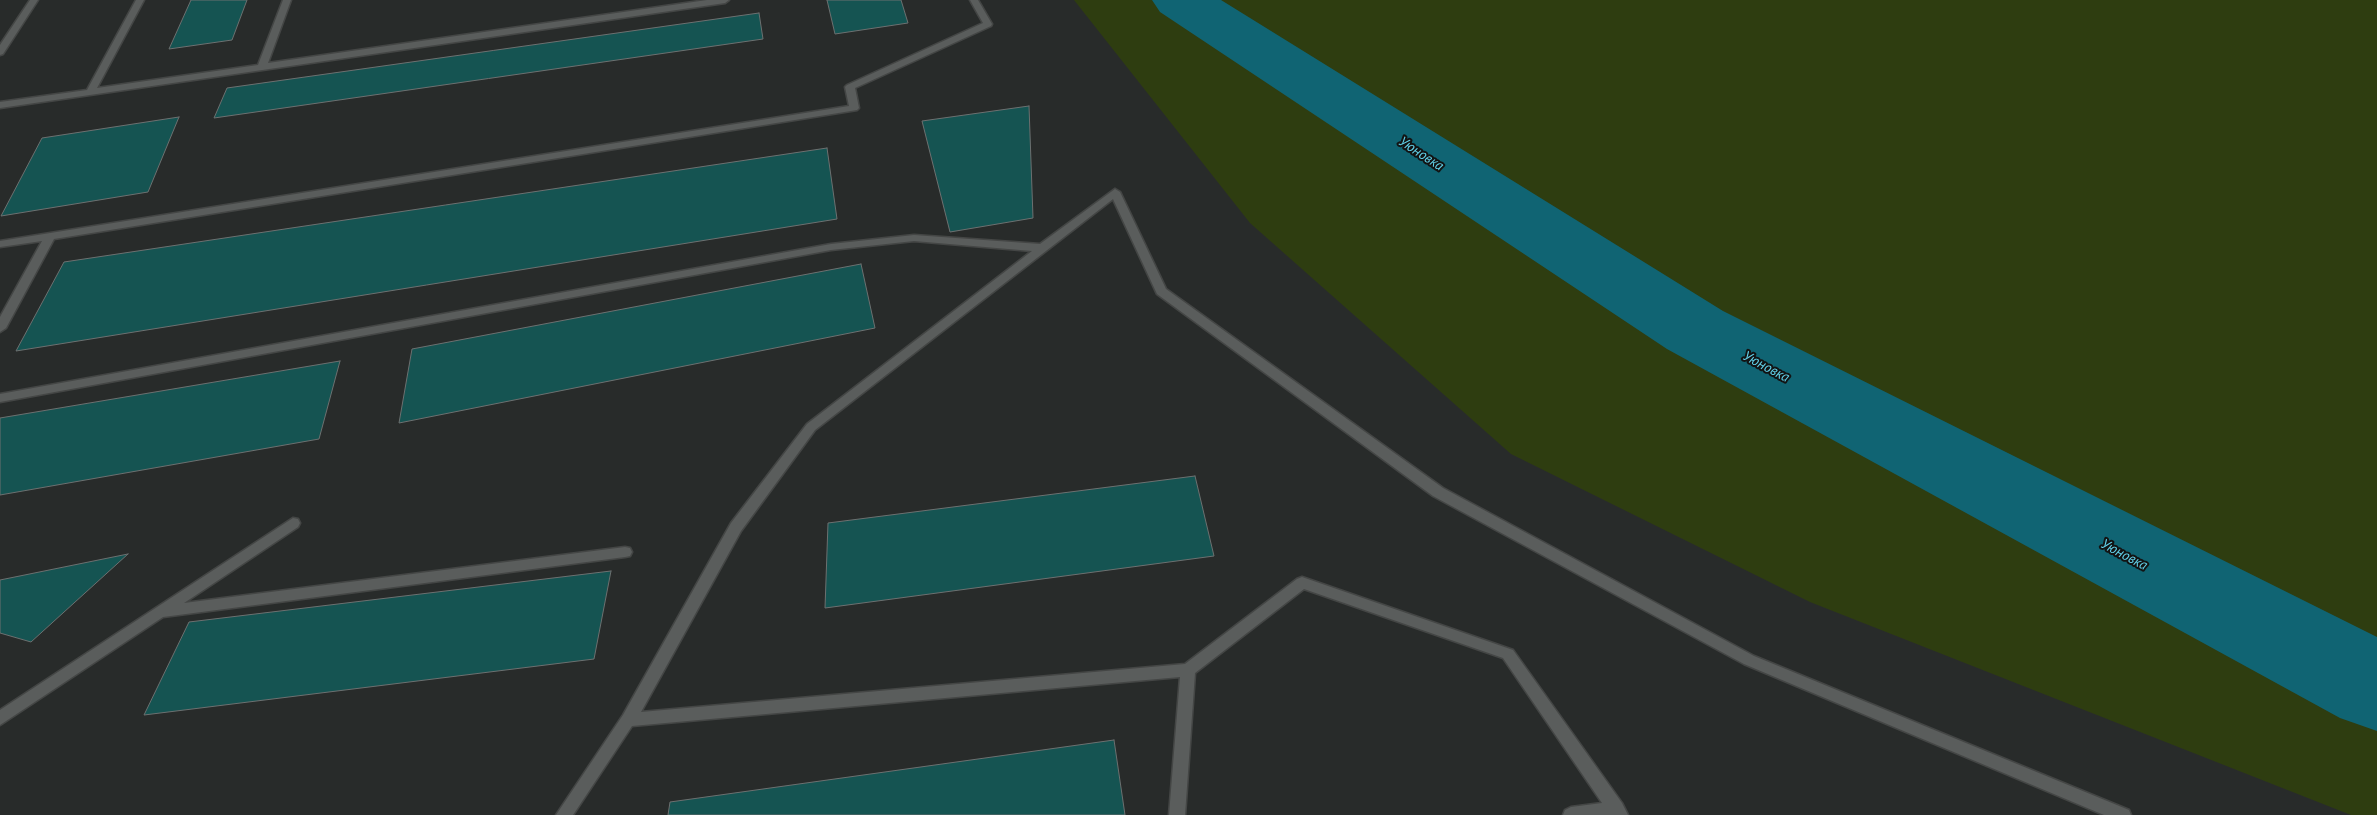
<!DOCTYPE html>
<html>
<head>
<meta charset="utf-8">
<style>
	body { margin:0 }
	canvas { display:block; background:#282b2a }
</style>
</head>
<body>
<canvas width="2377" height="815"></canvas>
<script>
const ctx = document.querySelector('canvas').getContext('2d');
ctx.lineJoin = 'round';
function fillPath(path, color) {
  ctx.fillStyle = color;
  ctx.fill(path, 'evenodd');
}
function shape(rows) {
  const path = new Path2D();
  for (const r of rows) {
    path.moveTo(r[0], r[1]);
    for (let i = 2; i < r.length; i += 2) path.lineTo(r[i], r[i + 1]);
  }
  return path;
}
function trace(path, color, width, dash) {
  ctx.strokeStyle = color;
  ctx.lineWidth = width;
  ctx.lineCap = dash ? 'butt' : 'round';
  ctx.setLineDash(dash || []);
  ctx.stroke(path);
}
function label(font, color, halo, rows, align = 'center') {
  ctx.font = font + ' "PT Sans",sans-serif';
  ctx.lineWidth = 4;
  ctx.setLineDash([]);
  ctx.textBaseline = 'middle';
  ctx.strokeStyle = halo;
  ctx.fillStyle = color;
  for (const [text, x, y, turn = 0] of rows) {
    ctx.save();
    ctx.translate(x, y);
    ctx.rotate((+turn || 0) * Math.PI / 180);
    ctx.textAlign = isNaN(turn) ? turn : align;
    if (halo) ctx.strokeText(text, 0, 0);
    ctx.fillText(text, 0, 0);
    ctx.restore();
  }
}
fillPath(shape([
	[1074,0,2377,0,2377,815,2351,815,1810,602,1511,454,1250,223]
]), '#2e3d10');
fillPath(shape([
	[1152,0,1221,0,1723,311,2377,637,2377,731,2340,718,1667,349,1160,12,1152,0]
]), '#106473');
const building = shape([
	[191,0,247,0,232,40,169,49,191,0],
	[827,0,901,0,908,23,835,34,827,0],
	[759,13,763,39,214,118,227,88,759,13],
	[1029,106,1033,218,950,232,922,121,1029,106],
	[179,117,148,192,1,216,42,138,179,117],
	[827,148,837,219,16,351,64,262,827,148],
	[861,264,875,328,399,423,412,349,861,264],
	[340,361,319,439,0,495,0,418,340,361],
	[1195,476,1214,556,825,608,828,523,1195,476],
	[128,554,31,642,0,633,0,580,128,554],
	[611,571,594,659,144,715,189,622,611,571],
	[1114,740,1125,815,668,815,670,802,1114,740]
]);
fillPath(building, '#155452');
trace(building, '#6c7070', 1);
const service = shape([
	[136,0,144,0,97,88,258,65,283,0,291,0,268,63,707,0,729,0,725,3,0,108,0,102,87,90,136,0],
	[970,0,978,0,992,24,991,26,855,88,859,108,857,110,54,239,6,328,0,332,0,317,42,241,0,247,0,241,849,106,845,87,847,85,983,23,970,0],
	[1115,189,1120,192,1166,289,1443,488,1754,656,2129,810,2131,815,2104,815,1744,664,1433,496,1157,294,1113,199,815,430,741,531,641,712,1185,664,1297,579,1302,577,1513,650,1622,803,1628,815,1563,815,1565,810,1571,807,1602,803,1503,658,1304,589,1195,673,1185,815,1169,815,1180,677,632,726,573,815,556,815,623,715,731,523,807,424,1032,251,914,241,831,250,0,402,0,394,831,244,914,235,1040,244,1115,189],
	[293,518,298,519,300,523,298,527,184,603,625,547,630,548,632,552,630,556,625,557,163,617,0,725,0,710,293,518]
]);
const secondary = shape([
	[30,0,38,0,3,54,0,55,0,45,30,0]
]);
trace(service, '#444645', 3);
trace(secondary, '#444645', 3);
fillPath(service, '#5a5d5c');
fillPath(secondary, '#5a5d5c');
label('italic 14px', '#62d2ea', '#121313', [
	["Уюновка",1421,154,33],
	["Уюновка",1766,367,28],
	["Уюновка",2124,555,28]
]);
</script>
</body>
</html>
